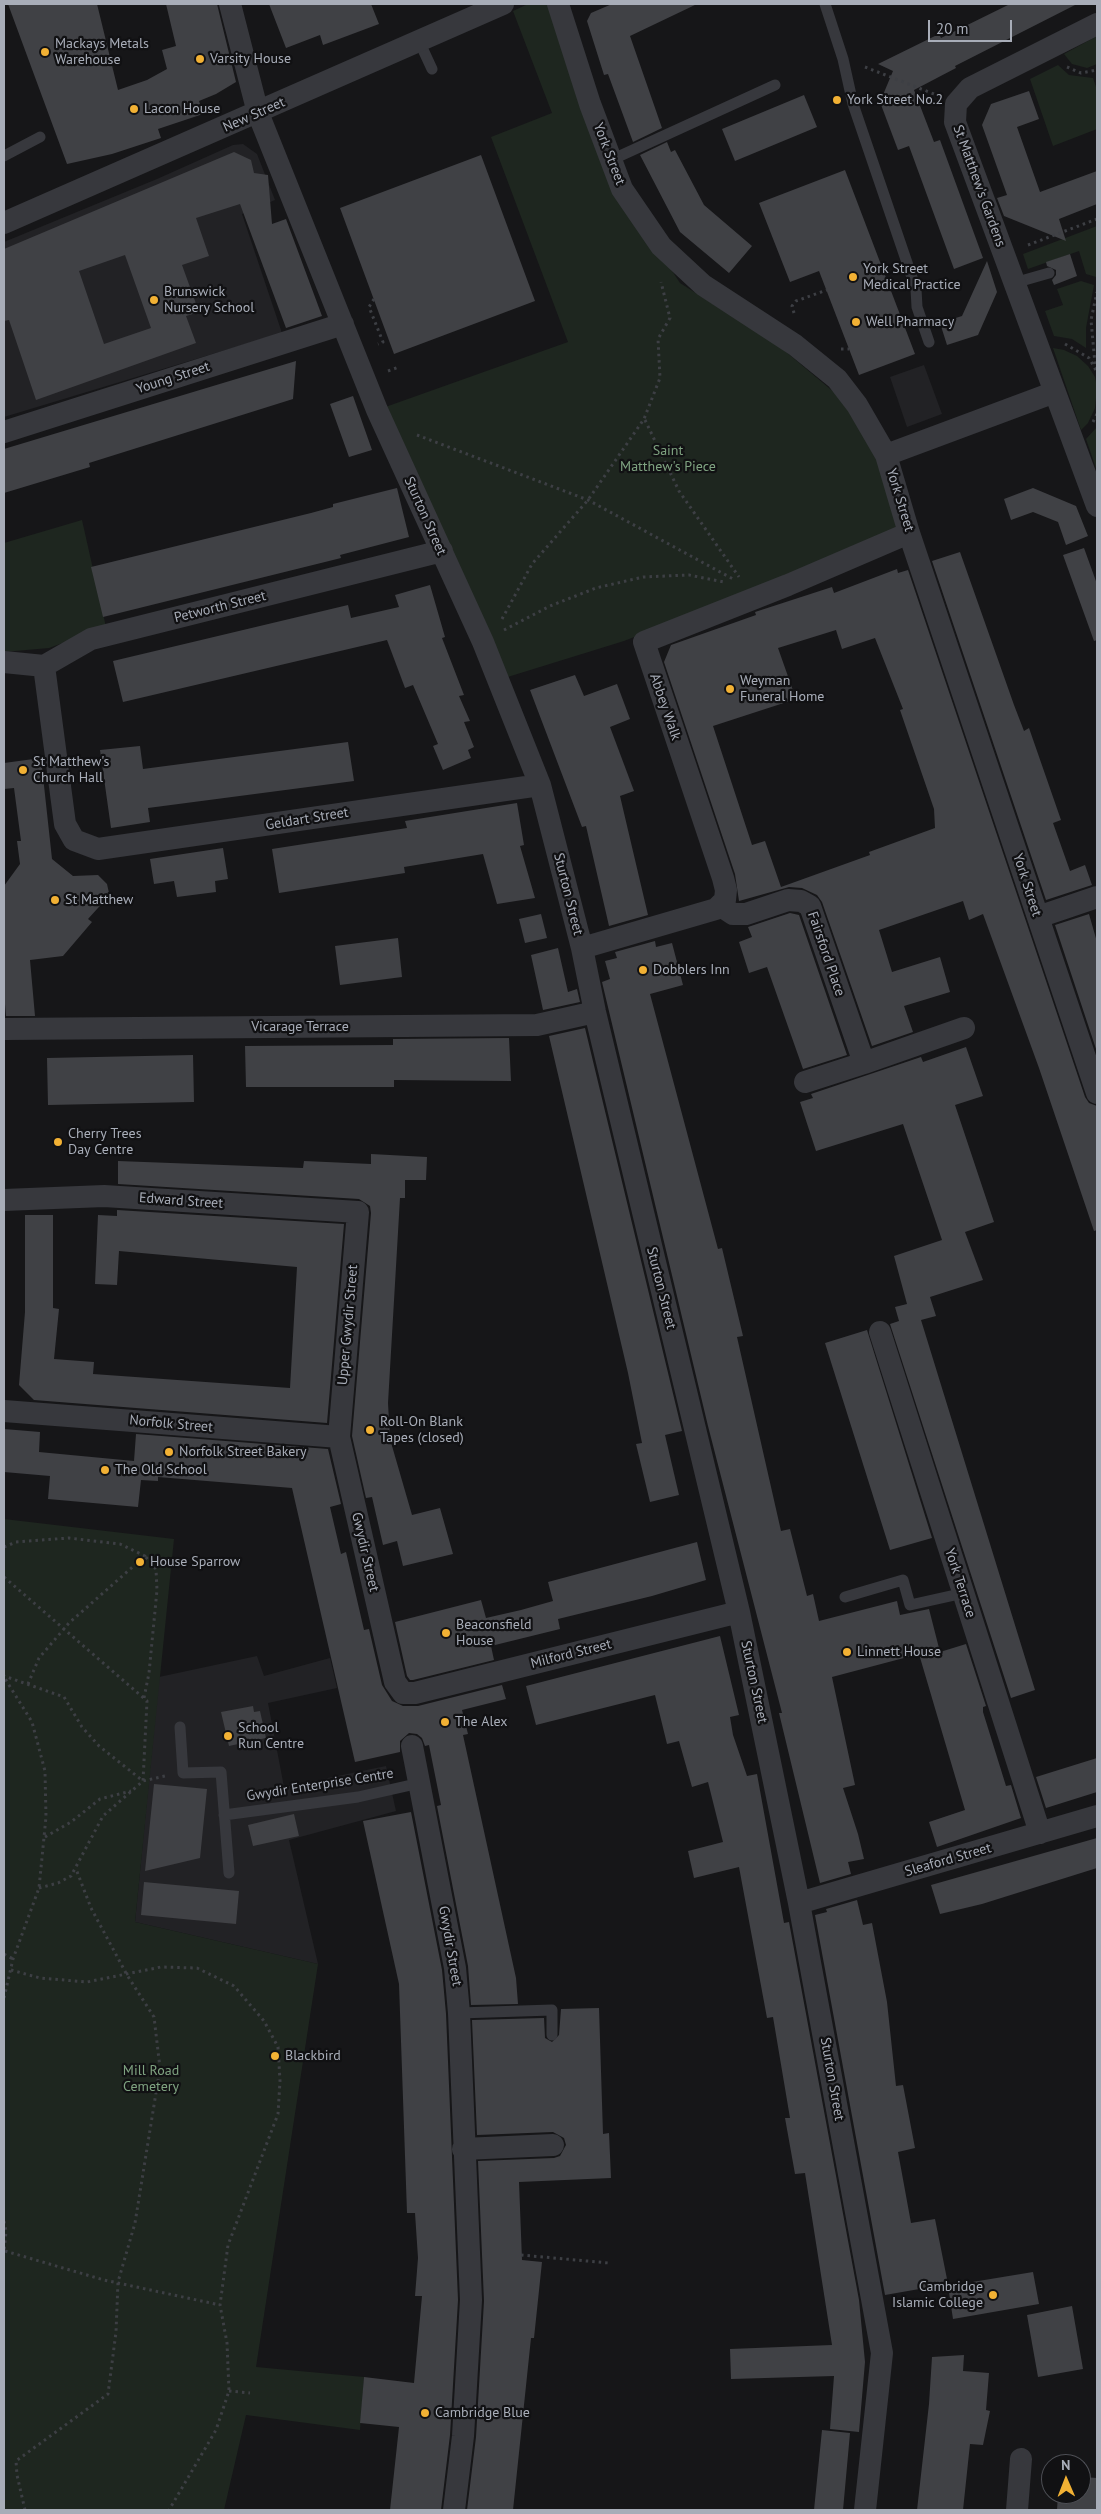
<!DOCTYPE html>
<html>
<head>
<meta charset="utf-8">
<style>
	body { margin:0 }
	#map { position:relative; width:1101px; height:2514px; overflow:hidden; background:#161618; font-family:"PT Sans",sans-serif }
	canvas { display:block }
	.frame { position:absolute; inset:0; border:5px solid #a8adb8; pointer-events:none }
	.north { position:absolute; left:1041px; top:2454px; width:50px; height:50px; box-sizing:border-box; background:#111113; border:1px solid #4d4f55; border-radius:50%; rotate:359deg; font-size:14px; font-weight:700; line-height:20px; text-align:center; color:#a8adb8 }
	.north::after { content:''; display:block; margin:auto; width:18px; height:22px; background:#f2b134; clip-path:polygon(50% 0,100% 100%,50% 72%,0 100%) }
	.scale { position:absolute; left:928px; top:20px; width:84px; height:22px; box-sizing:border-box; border:2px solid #a8adb8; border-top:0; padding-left:6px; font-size:15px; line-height:18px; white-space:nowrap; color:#a8adb8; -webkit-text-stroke:4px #111113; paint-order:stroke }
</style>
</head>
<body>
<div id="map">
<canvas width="1101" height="2514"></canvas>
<div class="frame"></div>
<div class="north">N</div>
<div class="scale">20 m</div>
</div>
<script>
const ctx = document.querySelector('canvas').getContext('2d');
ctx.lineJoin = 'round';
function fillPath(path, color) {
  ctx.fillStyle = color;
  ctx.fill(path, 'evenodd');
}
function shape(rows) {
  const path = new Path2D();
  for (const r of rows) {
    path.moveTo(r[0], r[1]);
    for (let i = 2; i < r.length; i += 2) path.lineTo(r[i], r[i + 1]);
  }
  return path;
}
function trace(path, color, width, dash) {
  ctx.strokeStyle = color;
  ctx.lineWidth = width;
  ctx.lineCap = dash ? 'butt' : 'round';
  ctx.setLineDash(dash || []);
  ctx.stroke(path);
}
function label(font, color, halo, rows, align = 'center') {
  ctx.font = font + ' "PT Sans",sans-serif';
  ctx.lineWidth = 4.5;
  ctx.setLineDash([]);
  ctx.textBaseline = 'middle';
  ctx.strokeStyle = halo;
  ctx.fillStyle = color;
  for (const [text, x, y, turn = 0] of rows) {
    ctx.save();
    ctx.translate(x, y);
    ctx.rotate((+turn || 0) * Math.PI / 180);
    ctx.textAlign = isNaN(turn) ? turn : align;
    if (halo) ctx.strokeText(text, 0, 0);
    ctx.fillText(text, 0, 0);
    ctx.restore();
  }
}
fillPath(shape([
	[243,144,257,154,275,200,242,214,282,333,4,417,4,242,157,179,233,145],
	[924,365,942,414,907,427,890,377],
	[257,1656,264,1676,330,1658,337,1688,268,1703,284,1787,386,1766,396,1811,289,1840,318,1964,135,1922,159,1677]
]), '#222225');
fillPath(shape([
	[528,4,548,4,659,251,680,283,779,346,848,404,881,458,900,533,624,641,498,680,377,410,568,342,491,137,552,113,513,11],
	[1097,36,1097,64,1087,68,1072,64,1064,54],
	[1058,65,1069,75,1093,78,1097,90,1097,129,1053,146,1030,79],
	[1097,226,1096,277,1086,274,1079,251,1028,269,1023,254],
	[1081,281,1094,285,1086,328,1086,348,1072,339,1054,336,1045,311,1063,305,1057,289],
	[1053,348,1064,350,1077,356,1088,366,1095,377,1097,388,1095,408,1088,423,1081,430],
	[1097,427,1097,471,1086,439],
	[82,520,106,627,49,648,4,652,4,543],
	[4,1519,174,1539,135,1922,318,1964,256,2367,364,2377,360,2430,246,2415,224,2510,4,2510]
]), '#1e261f');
fillPath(shape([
	[8,4,97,4,118,90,147,80,167,69,162,50,176,46,166,4,217,4,236,82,216,94,199,101,203,114,158,129,161,138,112,154,67,164],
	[269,4,371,4,379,24,323,45,320,35,286,48],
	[612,4,697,4,630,36,662,128,633,142,608,74,604,75,587,21,591,13],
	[1010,4,1077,4,955,66,956,68,914,90,934,142,940,140,983,258,954,269,909,146,898,150,880,102,893,71,878,64,939,34,941,38],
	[1029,91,1039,119,1017,127,1040,192,1097,171,1097,204,1059,219,1066,241,1004,216,997,198,1007,195,982,125,991,104],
	[804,95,817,127,735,161,722,129],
	[667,142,671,152,675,150,704,205,752,246,729,273,680,232,640,155],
	[234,152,251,160,254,173,268,175,272,224,286,219,322,316,286,328,240,204,196,218,209,256,182,265,199,312,186,316,196,343,36,400,9,320,4,321,4,249],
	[125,255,151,328,104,344,79,271],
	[481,155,535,301,394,354,340,208],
	[845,170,915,354,859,375,819,271,790,282,759,203],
	[1070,254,1077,276,1054,285,1052,280,1056,275,1056,270,1047,266,1046,262],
	[987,261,997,292,978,335,947,345,940,323,962,316],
	[296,361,293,399,89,463,90,467,4,493,4,449],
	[353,396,372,450,349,457,330,404],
	[397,488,409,537,340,555,341,558,325,562,103,617,91,567,311,513,333,507,333,504],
	[1033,488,1076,506,1088,536,1066,545,1058,522,1033,512,1011,520,1004,499],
	[1084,548,1097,584,1097,640,1094,641,1063,555],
	[960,552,1014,705,1024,731,1029,728,1061,820,1053,823,1070,871,1085,865,1092,885,1046,900,932,561],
	[897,569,898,573,908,570,1085,1097,1089,1103,1097,1106,1097,1230,1094,1231,1039,1068,983,914,969,920,963,901,879,930,892,972,940,957,950,992,904,1006,913,1032,872,1046,822,902,817,895,802,888,789,887,739,901,735,874,664,662,671,645,756,615,755,612,832,587,834,593],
	[836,630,842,649,875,638,903,709,900,710,934,809,935,828,869,852,870,855,781,887,765,841,752,845,713,726,796,699,778,648],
	[430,585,445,637,442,638,464,695,459,696,470,721,464,722,474,747,468,750,471,758,443,770,433,746,438,744,413,685,405,688,387,640,123,702,113,661,348,605,351,618,399,607,395,595],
	[575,675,584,696,617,684,630,719,610,727,634,791,620,796,648,915,609,926,586,826,582,827,530,690],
	[348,742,354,781,148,808,150,822,111,828,100,750,140,746,143,769],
	[41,758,52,859,73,876,98,875,107,884,109,893,107,898,88,919,92,922,63,956,30,960,35,1016,6,1016,4,992,4,886,20,864,17,841,21,841,14,788,4,789,4,763],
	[517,803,524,845,520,846,535,898,497,904,483,854,404,867,405,873,279,893,272,849,407,828,405,821],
	[223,848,228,879,215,881,216,892,177,897,174,881,154,884,150,859],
	[790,913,799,915,847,1055,803,1069,767,967,749,973,739,942,752,937,748,927],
	[541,914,547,938,525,943,519,919],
	[1089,914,1097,942,1097,1052,1055,925],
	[398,938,402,977,340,985,335,946],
	[655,941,656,947,672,943,683,985,650,994,718,1249,722,1248,743,1336,737,1337,781,1531,790,1529,807,1596,813,1594,819,1621,897,1601,900,1615,929,1609,940,1652,966,1644,986,1706,983,1707,983,1712,997,1757,1006,1786,1011,1785,1021,1818,937,1847,929,1822,965,1810,919,1654,832,1677,855,1785,843,1788,858,1834,864,1859,848,1862,851,1874,820,1883,779,1713,782,1713,708,1426,602,982,610,979,605,961,617,958,615,952],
	[558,948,568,992,577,989,580,1002,543,1010,531,955],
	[585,1028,682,1431,665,1435,679,1495,650,1502,636,1444,642,1443,628,1373,549,1036],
	[509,1038,511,1081,394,1080,394,1087,246,1087,245,1046,393,1045,393,1039],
	[966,1047,983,1096,955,1105,994,1222,965,1232,983,1280,930,1297,936,1316,921,1320,1035,1690,1011,1698,890,1324,899,1321,895,1307,907,1304,894,1256,942,1240,903,1124,816,1151,800,1102,813,1098,811,1094,921,1057,923,1062],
	[193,1055,194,1102,48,1105,47,1058],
	[371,1154,427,1157,426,1180,405,1180,405,1198,400,1198,388,1403,390,1439,412,1515,440,1508,453,1554,403,1566,397,1541,383,1545,372,1497,366,1498,352,1436,371,1213,370,1206,359,1199,118,1184,118,1161,303,1168,304,1161,371,1164],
	[117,1210,344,1224,327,1423,34,1400,19,1385,25,1312,25,1215,53,1215,53,1308,59,1309,54,1359,94,1362,93,1374,290,1388,297,1267,119,1251,117,1285,95,1284,98,1215,117,1216],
	[867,1330,932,1538,890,1550,825,1343],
	[4,1429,40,1432,39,1452,134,1461,136,1434,328,1449,341,1504,330,1507,341,1554,346,1552,364,1630,369,1629,382,1685,392,1701,403,1706,418,1706,502,1685,506,1699,462,1710,468,1734,463,1735,516,1978,518,2004,471,2005,468,1966,437,1806,441,1805,429,1745,425,1746,422,1738,417,1734,409,1733,400,1741,400,1752,355,1762,292,1488,158,1477,158,1481,141,1480,138,1507,48,1499,50,1476,4,1472],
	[697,1542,706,1580,652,1596,558,1619,560,1629,491,1646,494,1660,413,1680,410,1680,407,1676,395,1622,481,1600,486,1618,521,1610,553,1601,548,1582],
	[720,1636,739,1715,730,1717,733,1735,747,1776,757,1774,784,1923,789,1922,859,2300,865,2362,859,2432,830,2429,834,2376,731,2379,730,2349,832,2345,805,2173,795,2174,785,2118,790,2118,773,2017,767,2018,739,1867,694,1878,688,1851,723,1842,708,1782,692,1787,679,1741,667,1744,655,1695,536,1725,526,1686],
	[253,1706,254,1712,260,1711,266,1738,229,1746,221,1712],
	[1097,1758,1097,1792,1046,1808,1036,1777],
	[154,1784,207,1789,200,1858,145,1871],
	[411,1812,442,1970,446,2014,458,2300,450,2435,441,2510,390,2510,399,2427,360,2423,364,2377,414,2383,422,2296,415,2296,418,2258,415,2213,407,2213,399,1984,363,1821],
	[294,1814,299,1836,253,1846,248,1825],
	[1097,1838,1097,1868,982,1904,940,1914,931,1885],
	[144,1882,239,1891,236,1924,141,1915],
	[857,1900,863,1925,872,1923,887,2002,896,2086,903,2085,915,2148,898,2152,911,2223,935,2219,948,2284,885,2295,815,1915,827,1912,826,1909],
	[599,2008,603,2134,609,2133,611,2178,519,2182,522,2260,542,2262,534,2338,531,2338,513,2510,467,2510,476,2437,484,2301,478,2161,554,2158,560,2156,566,2145,564,2138,553,2132,477,2135,472,2020,544,2018,545,2038,552,2042,559,2035,561,2009],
	[1033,2272,1039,2304,953,2319,948,2286],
	[1072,2306,1083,2369,1038,2377,1027,2315],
	[964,2355,963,2371,989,2373,986,2410,990,2411,983,2445,970,2444,963,2510,917,2510,929,2404,932,2357],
	[822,2430,850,2433,843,2510,814,2510],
	[1061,2460,1085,2462,1083,2477,1097,2478,1097,2510,1057,2510,1058,2494,1081,2494,1081,2464,1060,2464]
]), '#404145');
trace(shape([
	[865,67,934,94],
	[1067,67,1081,73,1097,70],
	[1028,245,1097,219],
	[374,299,369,307,383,342,378,344],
	[794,313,792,306,796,301,827,290],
	[1065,344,1089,358,1097,372],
	[841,349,849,349],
	[1095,364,1091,320,1097,292],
	[388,371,399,367],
	[645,420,679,491,739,577],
	[1093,422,1097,414],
	[417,435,588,500,733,579],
	[502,619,532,564,588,500,644,419,660,378,658,339,670,318,661,282],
	[504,630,550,606,596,588,643,577,689,575,724,582],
	[4,1547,16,1542,69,1538,120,1544,145,1556,69,1623,39,1658,28,1684],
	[4,1577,147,1701,143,1781,99,1746,82,1727,64,1697,4,1676],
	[144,1698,149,1673,157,1590,156,1569,145,1556],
	[45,1837,71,1822,100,1799,131,1791],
	[39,1888,58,1883,71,1876,103,1816,143,1781,165,1776],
	[4,1954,13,1959],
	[11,1970,40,1978,87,1982,161,1967,197,1968,234,1986,264,2021,278,2047,280,2081,278,2114,228,2245,220,2305,227,2343,229,2391,216,2430,169,2510],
	[4,1998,13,1959,39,1888,46,1817,45,1771,32,1722,4,1677],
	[4,2221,6,2231,4,2253],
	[5,2251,104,2280,220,2305],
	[521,2255,609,2263],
	[229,2391,250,2393],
	[25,2510,17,2475,16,2461,108,2394,116,2332,118,2282,135,2223,160,2068,154,2017,127,1975,91,1908,76,1869]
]), '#3d3f44', 3, [2.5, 4]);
trace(shape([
	[825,4,843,59,853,104,916,289,917,307,929,342],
	[419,41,432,69],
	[4,156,40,137],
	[611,160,775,85],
	[1014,283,1049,273],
	[845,1597,903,1580,910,1605,964,1593],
	[180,1727,183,1773,221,1772,229,1873],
	[224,1815,358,1797,420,1783],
	[459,2013,552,2010,552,2035]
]), '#37383d', 11);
trace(shape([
	[230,4,258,113,377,410,483,642,540,785,582,948,595,1012,739,1612,799,1903,882,2353,865,2510],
	[558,4,590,104,622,189,661,246,703,285,795,345,837,379,857,405,886,455,909,533,1097,1093],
	[1097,24,970,88,956,104,955,122,1097,506],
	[4,223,503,4],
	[4,432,343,324],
	[886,455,1055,392],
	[4,662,44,666,91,639,442,551],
	[44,666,65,824,74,840,98,849,540,785],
	[721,906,733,914,746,914,788,900,801,901,810,906,864,1063,964,1028],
	[1038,917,1097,897],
	[582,948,716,909,725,900,726,890,723,878,644,642,788,585,909,533],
	[4,1029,537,1025,595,1012],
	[805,1082,864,1063],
	[4,1200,104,1196,358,1212,339,1437,395,1682,403,1693,415,1693,739,1612],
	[880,1332,1040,1833],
	[4,1411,339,1437],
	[412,1746,455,1968,459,2013,471,2300,463,2436,454,2510],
	[799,1903,1097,1816],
	[463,2149,553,2145],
	[1017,2510,1021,2459]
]), '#37383d', 22);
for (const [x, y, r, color] of [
	[45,52,5,"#f2b134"],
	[200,59,5,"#f2b134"],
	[837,100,5,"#f2b134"],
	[134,109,5,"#f2b134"],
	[853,277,5,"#f2b134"],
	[154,300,5,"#f2b134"],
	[856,322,5,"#f2b134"],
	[730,689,5,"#f2b134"],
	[23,770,5,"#f2b134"],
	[55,900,5,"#f2b134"],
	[643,970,5,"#f2b134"],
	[58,1142,5,"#f2b134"],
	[370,1430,5,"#f2b134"],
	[169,1452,5,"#f2b134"],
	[105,1470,5,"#f2b134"],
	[140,1562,5,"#f2b134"],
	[446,1633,5,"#f2b134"],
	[847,1652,5,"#f2b134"],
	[445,1722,5,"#f2b134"],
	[228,1736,5,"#f2b134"],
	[275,2056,5,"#f2b134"],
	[993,2295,5,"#f2b134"],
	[425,2413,5,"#f2b134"]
]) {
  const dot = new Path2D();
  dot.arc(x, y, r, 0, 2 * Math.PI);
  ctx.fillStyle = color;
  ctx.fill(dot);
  trace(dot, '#111113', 2);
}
label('14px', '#a8adb8', '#111113', [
	["Mackays Metals",55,44],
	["Warehouse",55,60],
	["Varsity House",210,59],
	["York Street No.2",847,100],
	["Lacon House",144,109],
	["York Street",863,269],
	["Medical Practice",863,285],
	["Brunswick",164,292],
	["Nursery School",164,308],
	["Well Pharmacy",866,322],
	["Weyman",740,681],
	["Funeral Home",740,697],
	["St Matthew's",33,762],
	["Church Hall",33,778],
	["St Matthew",65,900],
	["Dobblers Inn",653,970],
	["Cherry Trees",68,1134],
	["Day Centre",68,1150],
	["Roll-On Blank",380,1422],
	["Tapes (closed)",380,1438],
	["Norfolk Street Bakery",179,1452],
	["The Old School",115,1470],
	["House Sparrow",150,1562],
	["Beaconsfield",456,1625],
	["House",456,1641],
	["Linnett House",857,1652],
	["The Alex",455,1722],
	["School",238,1728],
	["Run Centre",238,1744],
	["Blackbird",285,2056],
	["Cambridge",983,2287,"right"],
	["Islamic College",983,2303,"right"],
	["Cambridge Blue",435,2413]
], 'left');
label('14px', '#a8adb8', '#111113', [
	["New Street",254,115,-24],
	["York Street",609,154,69],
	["St Matthew's Gardens",979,186,70],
	["Young Street",173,378,-18],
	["York Street",900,500,73],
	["Sturton Street",425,516,66],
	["Petworth Street",220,607,-14],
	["Abbey Walk",665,707,71],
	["Geldart Street",307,819,-9],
	["York Street",1027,885,72],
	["Sturton Street",568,894,76],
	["Fairsford Place",826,954,71],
	["Vicarage Terrace",300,1027],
	["Edward Street",181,1201,4],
	["Sturton Street",661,1288,76],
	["Upper Gwydir Street",348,1325,-85],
	["Norfolk Street",171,1424,5],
	["Gwydir Street",365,1552,77],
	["York Terrace",960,1583,72],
	["Milford Street",571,1654,-14],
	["Sturton Street",754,1682,78],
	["Gwydir Enterprise Centre",320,1785,-9],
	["Sleaford Street",948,1860,-16],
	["Gwydir Street",450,1946,80],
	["Sturton Street",832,2079,80]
]);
label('14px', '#7fa381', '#111113', [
	["Saint",668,451],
	["Matthew's Piece",668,467],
	["Mill Road",151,2071],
	["Cemetery",151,2087]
]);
</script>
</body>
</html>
